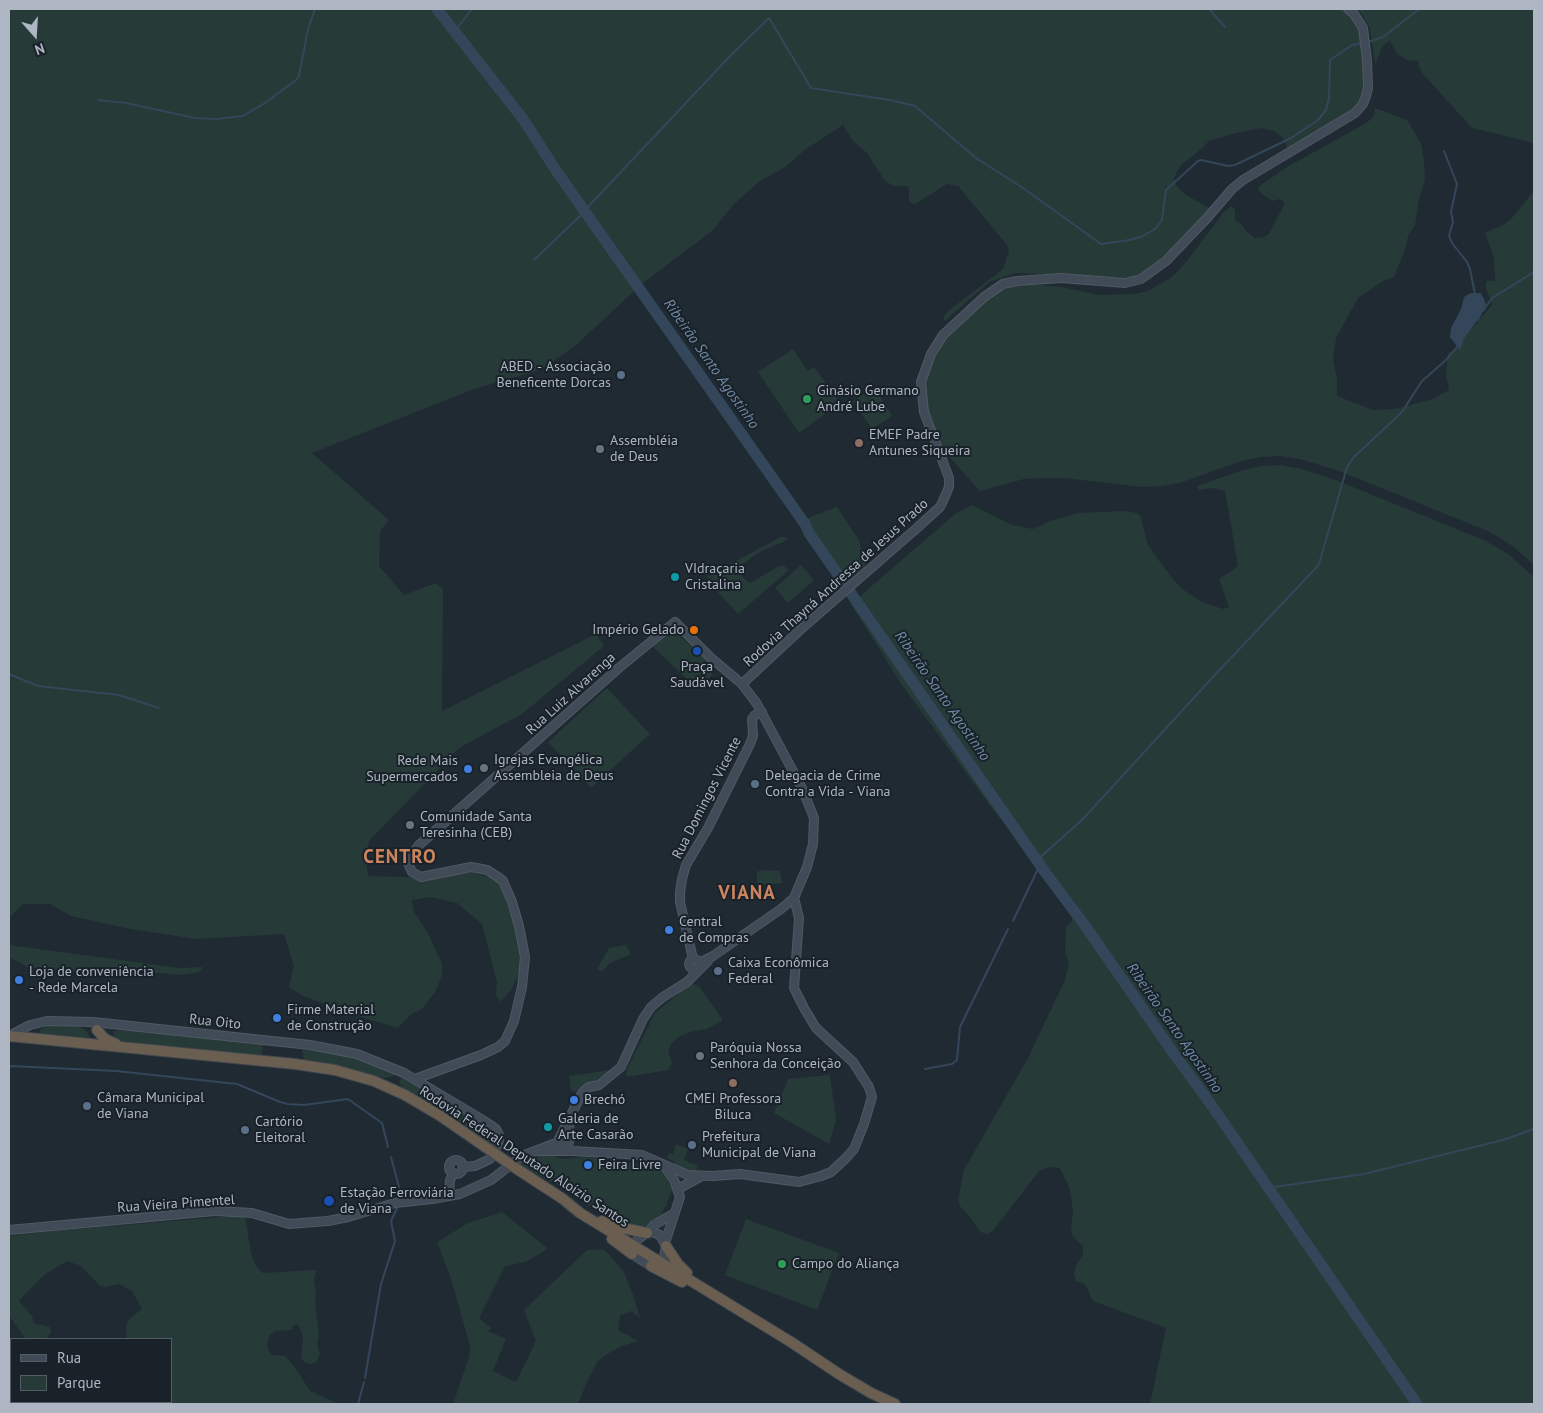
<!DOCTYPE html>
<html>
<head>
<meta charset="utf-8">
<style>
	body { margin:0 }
	#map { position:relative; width:1543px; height:1413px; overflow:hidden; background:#202a33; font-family:"PT Sans",sans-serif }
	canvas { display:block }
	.frame { position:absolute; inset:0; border:10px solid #adb6c2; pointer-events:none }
	.legend { position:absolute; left:10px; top:1338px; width:162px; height:65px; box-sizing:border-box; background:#192129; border:1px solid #545d66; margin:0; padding:6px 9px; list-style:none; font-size:15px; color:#adb6c2 }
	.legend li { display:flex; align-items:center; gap:10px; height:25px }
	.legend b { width:25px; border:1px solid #545d66 }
	.north { position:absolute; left:10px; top:10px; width:50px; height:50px; -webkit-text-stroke:4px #192129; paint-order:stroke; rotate:161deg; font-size:14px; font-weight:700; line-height:20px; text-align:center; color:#adb6c2 }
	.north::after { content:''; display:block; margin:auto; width:18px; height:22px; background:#adb6c2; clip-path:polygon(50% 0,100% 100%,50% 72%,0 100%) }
</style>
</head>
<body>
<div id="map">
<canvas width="1543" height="1413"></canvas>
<div class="frame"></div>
<ul class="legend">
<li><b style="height:6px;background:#414b57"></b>Rua</li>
<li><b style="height:14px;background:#263a38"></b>Parque</li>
</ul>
<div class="north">N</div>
</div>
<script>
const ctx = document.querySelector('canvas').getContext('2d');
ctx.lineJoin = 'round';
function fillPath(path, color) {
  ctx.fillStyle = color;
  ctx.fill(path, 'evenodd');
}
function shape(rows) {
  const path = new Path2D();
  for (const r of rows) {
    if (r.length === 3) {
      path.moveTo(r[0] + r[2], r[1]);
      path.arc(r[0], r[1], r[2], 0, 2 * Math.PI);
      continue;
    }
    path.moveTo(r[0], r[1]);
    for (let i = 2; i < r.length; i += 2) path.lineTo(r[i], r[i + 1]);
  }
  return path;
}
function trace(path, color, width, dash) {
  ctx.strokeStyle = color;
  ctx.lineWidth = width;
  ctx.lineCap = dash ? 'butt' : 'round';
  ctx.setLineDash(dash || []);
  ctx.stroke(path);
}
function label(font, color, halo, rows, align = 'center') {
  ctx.font = font + ' "PT Sans",sans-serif';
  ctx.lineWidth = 4;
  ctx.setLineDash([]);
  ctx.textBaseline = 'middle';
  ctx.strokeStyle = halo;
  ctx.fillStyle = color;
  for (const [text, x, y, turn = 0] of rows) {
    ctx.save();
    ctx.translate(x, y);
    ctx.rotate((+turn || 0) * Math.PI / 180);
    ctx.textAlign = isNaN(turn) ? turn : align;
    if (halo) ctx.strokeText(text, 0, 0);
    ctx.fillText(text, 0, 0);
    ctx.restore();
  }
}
fillPath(shape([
	[9,9,1346,9,1362,27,1368,95,1356,116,1339,128,1290,156,1283,138,1274,131,1262,128,1236,133,1209,141,1200,150,1181,165,1174,178,1177,187,1186,195,1210,208,1204,221,1147,273,1132,278,1015,273,989,282,945,321,943,318,947,312,1003,269,1009,251,1007,245,958,186,947,184,917,203,914,204,911,203,909,200,909,187,907,186,893,186,884,180,867,153,853,141,843,125,806,149,784,168,760,181,734,204,712,231,643,283,575,346,540,370,474,389,312,453,389,520,380,531,379,566,404,595,433,584,437,584,443,589,442,711,596,634,604,646,522,714,459,748,369,841,366,860,368,876,430,878,465,871,496,879,502,890,521,946,521,969,511,990,500,1002,496,995,497,983,482,924,457,903,430,897,412,900,414,912,428,933,442,964,442,976,435,992,423,1008,410,1015,398,1028,361,1017,303,996,289,987,294,966,284,934,196,939,130,929,71,916,50,904,23,904,9,918],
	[1357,9,1534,9,1534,143,1472,128,1423,74,1419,67,1418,61,1407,60,1397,54,1390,40,1383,46,1375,64,1370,29,1364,17],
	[1375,108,1407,120,1421,143,1424,160,1425,180,1419,199,1415,225,1408,236,1406,247,1394,277,1385,280,1358,298,1336,338,1333,360,1337,378,1337,396,1373,410,1396,409,1432,399,1449,390,1446,374,1448,353,1458,349,1466,333,1474,326,1492,305,1486,288,1486,281,1495,281,1494,257,1485,233,1503,225,1511,219,1534,191,1534,565,1514,547,1490,532,1339,471,1300,459,1281,456,1261,457,1241,461,1180,483,1162,486,1142,487,1064,478,1042,478,1024,479,980,491,943,450,927,414,924,402,926,383,933,356,938,346,984,301,1009,287,1030,284,1061,287,1100,295,1135,294,1148,291,1172,277,1186,262,1224,212,1231,206,1235,210,1235,220,1242,225,1246,231,1255,238,1264,237,1269,234,1285,203,1280,199,1272,201,1261,193,1258,189,1258,187,1287,167,1368,122,1374,115],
	[793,349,808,371,814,367,840,403,799,433,758,372],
	[874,387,892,416,872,429,853,401],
	[1280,465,1298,468,1336,480,1486,541,1508,554,1534,577,1534,1404,1150,1404,1166,1328,1093,1301,1085,1284,1076,1281,1074,1274,1076,1265,1083,1255,1083,1246,1074,1238,1071,1232,1073,1211,1071,1197,1069,1187,1060,1168,1048,1167,1039,1171,992,1232,987,1234,980,1232,970,1217,960,1206,958,1200,964,1170,1027,1060,1065,980,1069,963,1065,953,1066,927,1072,921,1072,918,1068,905,1037,862,994,811,902,685,851,604,956,513,972,505,1012,525,1033,529,1050,521,1078,513,1124,511,1137,513,1141,517,1147,543,1154,554,1173,579,1182,589,1202,602,1223,609,1229,607,1219,579,1238,566,1225,491,1212,488,1199,490,1197,486,1243,470,1262,466],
	[837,507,859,540,865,564,865,569,847,587,809,533,804,522,810,517],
	[781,537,785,537,788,540,775,545,758,553,743,564,741,568,742,576,750,583,779,566,784,566,789,570,738,614,716,590,707,576],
	[801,565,814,580,788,603,775,588],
	[673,630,709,662,713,667,713,674,698,689,653,647,668,631],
	[607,688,650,734,591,788,548,742],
	[761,870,780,871,782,883,757,885,757,872],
	[9,945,180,968,203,967,200,972,180,975,94,967,94,973,27,967,19,962,9,958],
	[626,945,631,954,610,963,603,971,597,969,609,948],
	[691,983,699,986,723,1020,707,1029,690,1032,678,1037,672,1043,668,1051,672,1063,668,1070,627,1077,626,1071,655,1013],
	[48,1025,81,1027,87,1032,91,1040,38,1035,41,1029],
	[149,1029,263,1043,262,1057,114,1040,114,1031],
	[302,1049,351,1056,397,1073,394,1076,386,1078,356,1071,304,1063],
	[611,1070,580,1091,576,1092,571,1090,569,1076],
	[830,1075,836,1120,829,1144,774,1113,788,1079],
	[402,1077,416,1086,419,1085,496,1133,495,1147,487,1143,486,1140,402,1087,399,1082],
	[676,1144,688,1149,684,1160,698,1166,694,1173,674,1166,675,1162,667,1158,669,1153,673,1155],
	[547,1153,561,1159,583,1157,596,1158,653,1167,661,1170,666,1176,672,1190,666,1206,661,1213,664,1213,670,1210,668,1213,649,1225,644,1226,634,1227,611,1220,556,1184,525,1169,515,1163,534,1154],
	[502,1212,547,1248,540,1254,525,1262,505,1266,479,1318,491,1328,488,1331,506,1339,493,1371,516,1382,536,1341,524,1310,587,1250,603,1249,611,1257,624,1272,633,1295,640,1318,631,1311,620,1316,618,1330,638,1341,622,1346,609,1353,598,1361,586,1384,578,1404,453,1404,469,1357,470,1346,451,1279,437,1242,468,1223],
	[245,1215,251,1254,256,1266,263,1273,316,1270,314,1280,316,1293,315,1304,319,1335,317,1344,320,1354,316,1362,310,1364,304,1362,301,1358,303,1337,300,1328,297,1324,293,1326,291,1330,276,1331,269,1336,267,1347,272,1355,285,1356,294,1366,310,1391,339,1404,98,1404,96,1402,171,1402,171,1339,127,1339,126,1327,129,1319,142,1309,132,1291,119,1284,105,1287,99,1285,81,1266,67,1261,44,1275,19,1301,32,1316,34,1323,50,1327,51,1332,47,1339,25,1338,9,1316,9,1236,52,1231],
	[746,1219,839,1253,817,1310,725,1275]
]), '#263a38');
fillPath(shape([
	[1471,293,1481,293,1486,304,1479,320,1472,325,1465,336,1460,350,1450,337,1451,328,1461,309,1464,297]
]), '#34475a');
trace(shape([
	[1209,9,1225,27],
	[455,31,472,9],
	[1368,42,1383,37,1419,9],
	[98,100,126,103,195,118,216,119,243,116,265,103,296,80,299,76,308,29,315,9],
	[1444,151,1457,184,1451,212,1453,222,1449,236,1452,243,1467,262,1470,269,1475,294],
	[585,210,732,54,769,18,811,88,890,100,915,106,976,158,1023,188,1101,244,1130,240,1143,236,1155,229,1162,220,1166,190,1198,161,1201,160,1228,166,1235,165,1291,138,1317,121,1326,110,1329,98,1330,60,1352,45,1363,43],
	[534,260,581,215,586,212],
	[1483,311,1492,298,1534,272],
	[1464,337,1474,323],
	[9,674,38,686,119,695,159,708],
	[1013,921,1037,871,1037,860,1082,820,1212,678,1314,570,1319,564,1347,467,1353,458,1402,412,1422,381,1445,361,1459,345],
	[9,1068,11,1066,116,1071,237,1084,280,1102,288,1104,304,1105,348,1099,382,1123,388,1147],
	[925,1069,952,1064,957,1060,960,1027,1008,929],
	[391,1157,399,1187],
	[1268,1188,1364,1174,1503,1140,1534,1129],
	[365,1378,381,1284,395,1241,391,1221,398,1206],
	[358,1404,364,1382]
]), '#34475a', 2);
trace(shape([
	[437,9,523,119,557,172,805,524,809,533,1045,872,1086,927,1174,1054,1210,1103,1417,1404]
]), '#34475a', 11);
const secondary = shape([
	[742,684,800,630,917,528,940,507,943,501,949,487,949,478,924,412,921,382,931,354,943,335,984,297,1003,284,1017,281,1061,278,1125,283,1141,279,1166,261,1208,217,1232,189,1243,180,1355,113,1363,104,1366,96,1368,88,1367,60,1363,28,1354,14,1348,9],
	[693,959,680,902,680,893,682,879,686,865,708,828,750,744,753,736,752,719,755,715,762,712],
	[694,964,5],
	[9,1036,30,1025,47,1021,93,1022,310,1045,357,1054,404,1073,481,1119,496,1129,499,1135,499,1140,494,1154,490,1159,475,1166,464,1167],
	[415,1079,481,1055,498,1047,505,1041,514,1021,522,987,525,957,519,926,512,902,503,881,498,877,487,870,471,867,421,877,412,872,408,863,409,858,419,845,620,667,675,622,710,657,742,684,757,704,802,788,814,818,813,844,807,867,794,898,781,909,713,956,699,963],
	[569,1142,570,1136,569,1122],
	[562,1143,559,1139,581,1095,584,1091,589,1087,599,1085,621,1067,643,1019,651,1007,663,997,687,982,708,961],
	[568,1148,573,1151,642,1155,688,1175,713,1176,740,1174,799,1182,821,1176,831,1172,846,1158,854,1149,864,1124,872,1097,869,1087,853,1062,816,1028,804,1008,794,988,799,918,794,898],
	[540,1151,573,1151],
	[456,1167,7],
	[665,1167,674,1180,680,1197,665,1243],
	[678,1189,700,1177],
	[449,1196,450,1180,453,1174],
	[9,1230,215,1211,252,1213,289,1224,328,1221,348,1217,395,1203,432,1199,460,1194,491,1180,522,1156,556,1143,561,1144],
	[652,1232,660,1235,666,1246,664,1256,656,1264,651,1266,632,1254,632,1251,633,1245,638,1239,647,1233,652,1232],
	[647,1233,654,1225,675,1213]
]);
const highway = shape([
	[97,1030,105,1039,116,1044],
	[9,1036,295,1064,335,1070,374,1081,405,1095,439,1115,484,1146],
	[517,1169,563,1199,580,1213,791,1342,839,1374,871,1393,895,1404],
	[602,1221,618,1227,647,1233],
	[612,1239,632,1254],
	[666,1246,678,1264,687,1273],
	[651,1266,682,1282]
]);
trace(secondary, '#505963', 10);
trace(highway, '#3e464f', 12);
trace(secondary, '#414b57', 8);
trace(highway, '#6a5e50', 10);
const highwayBridge = shape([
	[484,1146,517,1169]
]);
trace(highwayBridge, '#3e464f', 12, []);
trace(highwayBridge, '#6a5e50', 10);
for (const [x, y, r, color] of [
	[621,375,5,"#5c6f8a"],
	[807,399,5,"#2e9e5b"],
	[859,443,5,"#8d6e63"],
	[600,449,5,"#6b7280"],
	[675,577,5,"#0f9aa8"],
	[694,630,5,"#e8710a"],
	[697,651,5,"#1a4fb4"],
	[484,768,5,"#6b7280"],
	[468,769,5,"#3f7fe0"],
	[755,784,5,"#5c6f8a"],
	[410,825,5,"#6b7280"],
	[669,930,5,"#3f7fe0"],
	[718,971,5,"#5c6f8a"],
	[19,980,5,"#3f7fe0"],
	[277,1018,5,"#3f7fe0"],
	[700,1056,5,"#6b7280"],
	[733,1083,5,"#8d6e63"],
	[574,1100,5,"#3f7fe0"],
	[87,1106,5,"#5c6f8a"],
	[548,1127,5,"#0f9aa8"],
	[245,1130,5,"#5c6f8a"],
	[692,1145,5,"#5c6f8a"],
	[588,1165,5,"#3f7fe0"],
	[329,1201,6,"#1a4fb4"],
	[782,1264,5,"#2e9e5b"]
]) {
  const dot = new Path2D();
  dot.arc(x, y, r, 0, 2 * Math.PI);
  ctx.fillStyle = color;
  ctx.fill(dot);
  trace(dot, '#192129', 2);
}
label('14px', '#adb6c2', '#192129', [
	["ABED - Associação",611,367,"right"],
	["Beneficente Dorcas",611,383,"right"],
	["Ginásio Germano",817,391],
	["André Lube",817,407],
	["EMEF Padre",869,435],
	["Antunes Siqueira",869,451],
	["Assembléia",610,441],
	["de Deus",610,457],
	["VIdraçaria",685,569],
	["Cristalina",685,585],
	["Império Gelado",684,630,"right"],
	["Praça",697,667,"center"],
	["Saudável",697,683,"center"],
	["Igrejas Evangélica",494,760],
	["Assembleia de Deus",494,776],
	["Rede Mais",458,761,"right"],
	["Supermercados",458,777,"right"],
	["Delegacia de Crime",765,776],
	["Contra a Vida - Viana",765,792],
	["Comunidade Santa",420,817],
	["Teresinha (CEB)",420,833],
	["Central",679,922],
	["de Compras",679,938],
	["Caixa Econômica",728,963],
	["Federal",728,979],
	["Loja de conveniência",29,972],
	["- Rede Marcela",29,988],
	["Firme Material",287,1010],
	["de Construção",287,1026],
	["Paróquia Nossa",710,1048],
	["Senhora da Conceição",710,1064],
	["Câmara Municipal",97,1098],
	["de Viana",97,1114],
	["CMEI Professora",733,1099,"center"],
	["Biluca",733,1115,"center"],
	["Brechó",584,1100],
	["Galeria de",558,1119],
	["Arte Casarão",558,1135],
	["Cartório",255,1122],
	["Eleitoral",255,1138],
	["Prefeitura",702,1137],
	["Municipal de Viana",702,1153],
	["Feira Livre",598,1165],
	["Estação Ferroviária",340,1193],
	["de Viana",340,1209],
	["Campo do Aliança",792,1264]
], 'left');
label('14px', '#adb6c2', '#192129', [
	["Rodovia Thayná Andressa de Jesus Prado",836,583,-42],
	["Rua Luiz Alvarenga",571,694,-42],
	["Rua Domingos Vicente",707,798,-63],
	["Rua Oito",215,1022,6],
	["Rodovia Federal Deputado Aloízio Santos",524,1157,33],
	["Rua Vieira Pimentel",176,1204,-4]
]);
label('italic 15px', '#6f8aa4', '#192129', [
	["Ribeirão Santo Agostinho",711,364,55],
	["Ribeirão Santo Agostinho",942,696,55],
	["Ribeirão Santo Agostinho",1174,1028,55]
]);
ctx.letterSpacing = '1px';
label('bold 19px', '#cb855e', '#192129', [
	["CENTRO",400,858],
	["VIANA",747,894]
]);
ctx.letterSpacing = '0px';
</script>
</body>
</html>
